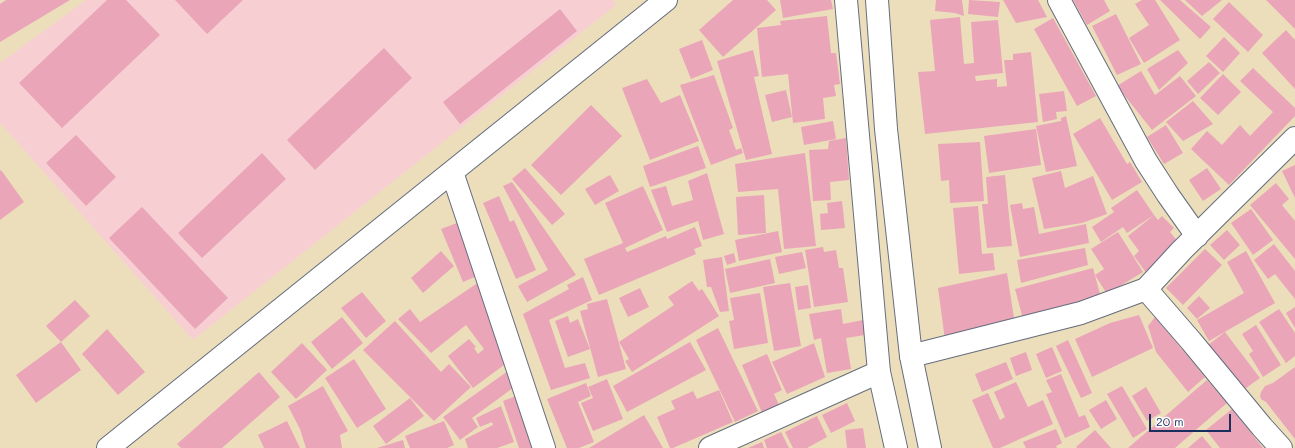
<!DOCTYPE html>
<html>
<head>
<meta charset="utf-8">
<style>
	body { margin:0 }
	#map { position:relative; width:1295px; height:448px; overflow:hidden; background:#ecdeba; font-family:Mali,sans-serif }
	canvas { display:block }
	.scale { position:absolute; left:1149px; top:414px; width:82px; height:18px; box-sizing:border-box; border:2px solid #1b2f5e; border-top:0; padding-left:5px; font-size:12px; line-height:14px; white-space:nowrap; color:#1b2f5e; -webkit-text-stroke:3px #fff; paint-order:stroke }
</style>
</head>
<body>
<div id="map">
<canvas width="1295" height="448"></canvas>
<div class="scale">20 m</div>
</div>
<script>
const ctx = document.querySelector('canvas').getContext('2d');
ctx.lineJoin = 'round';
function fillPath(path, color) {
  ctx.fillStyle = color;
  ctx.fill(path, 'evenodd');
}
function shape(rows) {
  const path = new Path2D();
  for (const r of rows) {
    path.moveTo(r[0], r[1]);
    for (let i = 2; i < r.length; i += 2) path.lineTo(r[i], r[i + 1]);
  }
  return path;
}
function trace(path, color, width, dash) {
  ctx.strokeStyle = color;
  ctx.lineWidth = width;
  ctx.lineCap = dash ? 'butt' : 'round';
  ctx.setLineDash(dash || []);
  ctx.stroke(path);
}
fillPath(shape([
	[86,0,613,0,616,5,193,340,0,123,0,63]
]), '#f7cfd2');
fillPath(shape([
	[6,0,70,0,0,42,0,4],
	[107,0,126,0,160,35,62,128,19,83],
	[175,0,243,0,207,34],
	[733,0,767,0,776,10,723,57,699,30],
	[780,0,831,0,833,9,783,18],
	[936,0,962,0,964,16,955,13,935,11],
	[969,0,1000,2,998,17,968,14],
	[1003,0,1038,0,1047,17,1016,23],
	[1073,0,1104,0,1110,11,1087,25],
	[1142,0,1155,0,1180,40,1144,63,1129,38,1149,25,1135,4],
	[1160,0,1180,0,1211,27,1200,39],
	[1185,0,1222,0,1202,16],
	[1266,0,1295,0,1295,29],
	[1229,2,1263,35,1248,52,1213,19],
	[560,9,577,31,460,124,443,102],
	[1116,14,1141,64,1117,75,1092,26],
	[827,16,831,53,836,53,840,84,834,85,836,96,823,98,825,119,793,123,788,74,762,77,757,28,781,25,780,21],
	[960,17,964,64,974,63,971,22,998,20,1003,73,975,76,976,81,997,79,997,87,1007,86,1004,60,1013,60,1013,54,1031,52,1038,122,925,134,918,72,935,71,930,20],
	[1053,18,1096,96,1077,106,1034,29],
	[1286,30,1295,40,1295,89,1262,53],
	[1224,37,1240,53,1223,72,1206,56],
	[702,40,713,70,691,79,679,49],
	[384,48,412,78,315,170,287,140],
	[753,50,759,76,754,77,772,154,746,160,717,61],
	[1178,50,1188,63,1159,90,1147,69],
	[1209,62,1220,73,1198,94,1187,81],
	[1253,68,1295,108,1295,116,1229,185,1191,149,1207,131,1222,145,1240,125,1250,136,1273,112,1240,81],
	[1141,71,1155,95,1180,76,1196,96,1152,130,1117,86],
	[1223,74,1241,92,1218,115,1200,98],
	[714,75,733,128,729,130,736,150,741,148,743,153,711,165,680,85],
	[647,79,661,103,680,95,699,141,650,160,622,88],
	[786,90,792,117,772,122,765,95],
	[1064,91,1067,111,1056,112,1057,119,1043,122,1039,94],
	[1193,101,1213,124,1183,141,1166,122],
	[591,105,622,136,561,195,531,165],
	[1066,116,1077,166,1046,172,1036,126,1061,121,1061,118],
	[1100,118,1127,164,1130,162,1142,182,1112,200,1073,134],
	[833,121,836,139,804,145,801,127],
	[1166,125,1183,153,1164,164,1147,137],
	[1036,129,1041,165,989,173,984,136],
	[76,135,116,177,86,206,46,163],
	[846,138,849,180,830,182,831,200,813,201,809,150,828,149,829,141],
	[980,142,984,201,950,203,949,180,941,181,938,144],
	[698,146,706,168,650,187,643,166],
	[262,153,286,179,202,258,178,233],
	[805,153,816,246,784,249,778,189,738,192,735,164],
	[1295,165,1295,198,1282,171],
	[525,168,565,214,552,225,512,179],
	[1207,168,1221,189,1203,201,1189,180],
	[1,170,24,202,0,220,0,171],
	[1061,171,1065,188,1093,176,1107,214,1082,223,1044,229,1032,178],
	[707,173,724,234,703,240,698,221,667,232,651,190,666,186,672,206,693,200,688,181],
	[610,175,619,191,595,205,585,189],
	[1005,175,1012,246,987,248,982,204,988,204,986,177],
	[512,182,576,275,527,302,518,286,548,270,503,186],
	[1276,183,1289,199,1282,205,1295,221,1295,259,1250,205],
	[643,186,663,230,625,248,627,252,666,236,667,239,695,227,702,246,694,249,696,254,599,295,584,259,623,243,605,203],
	[1137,190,1154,215,1127,233,1123,227,1101,242,1092,227,1114,212,1111,208],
	[764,195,766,233,738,235,736,197],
	[499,196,510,222,514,220,536,270,516,279,483,203],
	[842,201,845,228,821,230,820,214,828,213,827,203],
	[1022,203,1023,209,1034,207,1039,234,1086,224,1089,243,1020,257,1010,205],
	[978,206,982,254,993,253,995,270,959,274,953,208],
	[142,207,228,298,195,329,109,238],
	[1251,209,1273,240,1253,255,1231,223],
	[1154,215,1158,220,1162,216,1174,228,1170,232,1179,243,1147,274,1134,256,1139,251,1128,236],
	[457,223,464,240,472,251,467,253,477,276,463,282,441,229],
	[1227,230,1240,245,1224,260,1210,245],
	[778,231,782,252,739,261,735,240],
	[1118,232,1143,272,1107,294,1095,275,1104,269,1091,249],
	[1274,244,1295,271,1295,299,1275,274,1268,279,1254,260],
	[823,247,824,252,836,250,839,268,843,268,848,302,814,307,805,250],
	[1085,248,1088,265,1021,283,1017,260],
	[1205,249,1222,265,1183,305,1166,288],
	[441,251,454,266,423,293,411,278],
	[1246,251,1275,303,1209,341,1197,320,1244,293,1227,262],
	[802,252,806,268,779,274,775,257],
	[734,253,736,262,727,265,724,256],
	[722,257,729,311,720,312,711,287,707,287,703,260],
	[770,259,775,283,730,293,725,269],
	[1093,268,1101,298,1023,319,1015,289],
	[1007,273,1014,318,945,340,938,288],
	[583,277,592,300,549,320,565,368,585,363,590,378,551,390,523,314,569,289,567,285],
	[692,281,699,291,702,289,719,316,632,372,625,361,629,359,619,342,674,305,668,297],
	[479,282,508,362,473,388,448,356,469,339,476,347,474,348,478,354,484,349,466,325,431,353,398,319,410,309,420,322],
	[790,283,801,346,774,351,763,287],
	[808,285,811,308,798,310,795,287],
	[640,288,649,307,628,317,619,298],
	[362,292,386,321,366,338,341,308],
	[760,293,768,343,734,349,729,321,734,320,730,298],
	[1199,296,1210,308,1197,319,1187,308],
	[607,299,626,369,598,377,580,311,588,309,587,304],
	[75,300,90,316,61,342,81,370,36,403,16,375,61,342,46,326],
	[1295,307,1295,328,1286,313],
	[841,309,843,324,863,320,865,335,846,338,851,369,827,373,821,338,814,340,809,314],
	[1279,309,1295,333,1295,356,1286,363,1259,322],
	[1139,315,1153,348,1092,377,1075,339,1110,323],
	[568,316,570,323,578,319,590,349,568,357,555,321],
	[342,317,363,343,332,369,311,342],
	[1155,317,1205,377,1188,392,1156,352,1148,326],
	[395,321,441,372,449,364,471,387,434,421,363,350],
	[1256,325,1281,365,1263,377,1249,354,1253,351,1242,334],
	[718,328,758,411,735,422,696,340],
	[107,329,145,372,118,395,82,354],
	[1225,332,1260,378,1242,391,1208,345],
	[1068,340,1092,393,1081,398,1056,346],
	[690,342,706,370,627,412,613,386],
	[302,343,327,370,296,399,271,372],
	[814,343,825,377,787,394,772,362],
	[1052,347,1062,371,1046,378,1036,354],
	[1026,352,1032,370,1016,376,1010,358],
	[767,354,782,390,774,394,779,405,762,413,742,365],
	[354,359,386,409,357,428,325,378],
	[1006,362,1013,379,982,392,975,374],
	[1295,367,1295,439,1266,402,1261,399,1260,396,1261,392,1265,386,1273,383],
	[508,371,517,385,472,418,478,427,460,440,443,417],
	[259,372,280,397,222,448,181,448,177,444],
	[1061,374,1079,417,1085,415,1090,427,1065,438,1046,394,1052,392,1046,380],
	[607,379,623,419,593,431,581,403,593,398,588,387],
	[1207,380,1227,403,1175,448,1128,448],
	[1016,382,1028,407,1043,400,1053,424,1000,448,993,448,972,400,988,393,1000,420,1005,417,994,392],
	[586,383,591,396,578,402,594,442,579,448,567,448,547,399],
	[323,386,348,431,340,435,342,448,306,448,300,429,288,406],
	[1122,386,1147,429,1133,438,1107,394],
	[1146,387,1161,413,1147,421,1132,396],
	[719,390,733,422,673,448,670,448,657,417,675,409,671,401,693,391,697,399],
	[516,396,534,448,519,448,503,401],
	[410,398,424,416,386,444,373,426],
	[1106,400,1117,419,1101,429,1089,410],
	[847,403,855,421,831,433,822,415],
	[501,406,514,442,497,448,468,448,465,439,493,425,492,422,480,427,476,418],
	[1232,409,1263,448,1220,448,1206,430],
	[644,415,663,448,589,448],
	[817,416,827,437,807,448,793,448,785,432],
	[287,421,300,448,264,448,258,435],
	[444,421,454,445,447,448,410,448,405,436],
	[863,428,866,448,847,448,845,430],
	[1056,429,1062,443,1056,446,1057,448,1026,448,1023,442],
	[1095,430,1111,448,1077,448,1076,447],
	[781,432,789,448,767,448,764,440],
	[1202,436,1212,448,1188,448],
	[403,440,405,448,377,448],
	[762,442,764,448,748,448]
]), '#eaa5b9');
const minor = shape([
	[1059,0,1146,161,1168,195,1197,236],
	[452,172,544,448],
	[1146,289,1191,341,1262,427,1281,448],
	[911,356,1081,313,1146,289,1182,250,1295,138],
	[108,448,666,0],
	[710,448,879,372]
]);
const primary = shape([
	[846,0,879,372,896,448],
	[877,0,886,129,911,356,930,448]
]);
trace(minor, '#646c7e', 24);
trace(primary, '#646c7e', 24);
trace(minor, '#fff', 22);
trace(primary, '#fff', 22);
</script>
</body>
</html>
